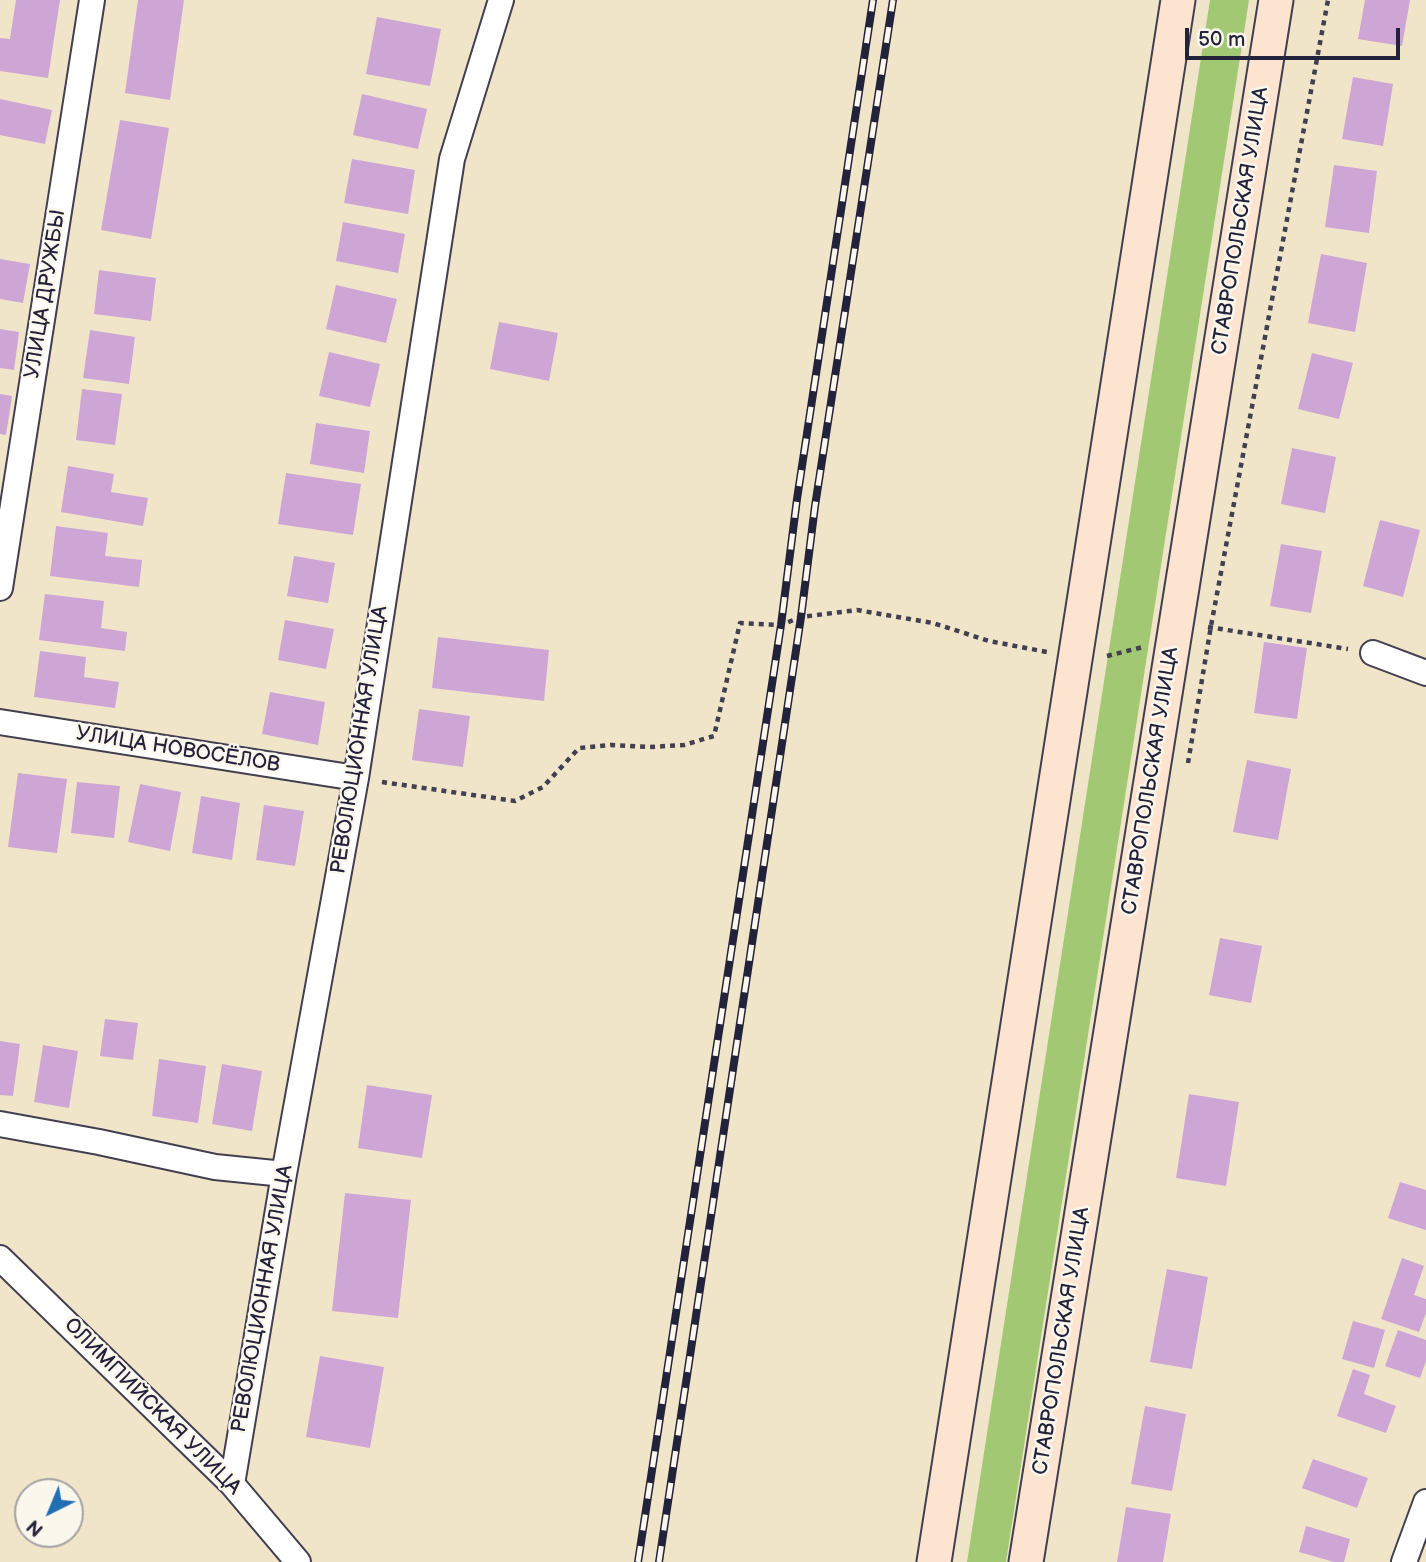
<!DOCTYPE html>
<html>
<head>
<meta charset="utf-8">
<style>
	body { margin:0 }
	#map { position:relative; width:1426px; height:1562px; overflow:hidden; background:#f1e5c9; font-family:"Balsamiq Sans",sans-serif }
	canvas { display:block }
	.north { position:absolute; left:14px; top:1478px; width:70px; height:70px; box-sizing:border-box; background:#fbf7ec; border:2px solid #a4a2a5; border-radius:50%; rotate:223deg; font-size:19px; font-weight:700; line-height:28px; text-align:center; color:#22223b }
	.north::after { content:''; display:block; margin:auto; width:24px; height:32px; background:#1f6fb2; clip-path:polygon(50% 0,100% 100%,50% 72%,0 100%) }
	.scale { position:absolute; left:1185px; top:28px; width:215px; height:32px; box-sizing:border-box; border:4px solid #22223b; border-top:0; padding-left:9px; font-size:21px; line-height:24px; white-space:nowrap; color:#22223b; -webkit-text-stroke:5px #fbf7ec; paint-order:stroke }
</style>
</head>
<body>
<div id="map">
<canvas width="1426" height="1562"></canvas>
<div class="north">N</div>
<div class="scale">50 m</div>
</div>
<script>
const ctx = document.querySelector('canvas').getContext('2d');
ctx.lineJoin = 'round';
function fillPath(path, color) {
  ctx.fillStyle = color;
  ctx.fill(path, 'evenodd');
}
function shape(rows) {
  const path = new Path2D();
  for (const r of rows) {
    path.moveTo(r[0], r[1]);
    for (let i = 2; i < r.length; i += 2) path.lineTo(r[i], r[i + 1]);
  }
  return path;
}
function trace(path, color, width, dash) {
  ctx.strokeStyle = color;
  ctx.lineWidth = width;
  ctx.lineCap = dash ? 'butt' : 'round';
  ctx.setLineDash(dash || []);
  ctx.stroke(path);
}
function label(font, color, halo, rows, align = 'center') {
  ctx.font = font + ' "Balsamiq Sans",sans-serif';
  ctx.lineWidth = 5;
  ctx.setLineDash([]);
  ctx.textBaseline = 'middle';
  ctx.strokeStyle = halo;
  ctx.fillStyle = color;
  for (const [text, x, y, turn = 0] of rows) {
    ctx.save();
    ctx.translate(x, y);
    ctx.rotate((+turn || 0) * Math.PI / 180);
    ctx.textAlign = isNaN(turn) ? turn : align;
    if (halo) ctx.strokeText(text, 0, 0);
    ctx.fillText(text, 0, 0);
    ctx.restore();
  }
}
fillPath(shape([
	[1210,0,1249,0,1006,1562,967,1562]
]), '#a2c873');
fillPath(shape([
	[16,0,60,0,48,78,0,71,0,38,10,39],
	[138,0,184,0,170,100,125,93],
	[1365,0,1410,0,1402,46,1358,39],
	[377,17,441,29,430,86,366,74],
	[1353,77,1393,84,1383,146,1342,139],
	[362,94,427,109,418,149,353,135],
	[0,99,52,110,45,144,0,135],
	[120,120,169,128,151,239,101,230],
	[352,159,415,170,408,214,344,203],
	[1334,165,1377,171,1369,233,1325,227],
	[343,222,405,234,398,273,336,261],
	[1321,254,1367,263,1355,332,1308,323],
	[0,259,30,264,23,303,0,299],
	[99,270,156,278,151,321,94,314],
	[336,285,397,299,386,343,326,329],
	[499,322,558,333,549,381,490,369],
	[0,329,19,332,14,370,0,368],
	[90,330,135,337,129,384,83,378],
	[329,352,380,364,370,407,319,396],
	[1312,353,1353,363,1339,419,1298,409],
	[82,389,122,394,115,445,76,440],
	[0,394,12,396,6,435,0,434],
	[316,423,370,431,364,473,310,464],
	[1292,448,1336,457,1325,513,1281,504],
	[68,466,114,474,111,492,148,498,143,526,61,512],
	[286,473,361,484,353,535,278,524],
	[1380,520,1420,530,1403,597,1363,586],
	[56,526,108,533,105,556,142,560,139,587,50,576],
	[1281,544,1322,551,1311,613,1270,606],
	[294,556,335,563,328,603,287,596],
	[45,594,104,601,101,628,127,632,125,651,39,640],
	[285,620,334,629,326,669,278,660],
	[438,637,549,650,544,701,432,688],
	[1264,642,1307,648,1297,719,1254,713],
	[40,651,86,657,84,677,119,682,115,708,34,697],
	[270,692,325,702,318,745,262,734],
	[419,709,470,716,463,767,412,760],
	[1247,760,1291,769,1278,840,1233,832],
	[18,773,67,779,57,853,8,847],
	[77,782,120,786,114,838,71,833],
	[140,784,181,792,170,851,128,842],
	[201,796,240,803,232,860,192,853],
	[264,805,304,811,295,866,256,860],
	[1220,938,1262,946,1251,1003,1209,995],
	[105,1019,138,1023,133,1060,100,1056],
	[0,1041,20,1044,13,1096,0,1095],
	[43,1045,78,1051,69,1108,34,1102],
	[159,1059,206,1066,198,1123,152,1116],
	[222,1064,262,1071,252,1131,212,1124],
	[367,1085,432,1095,422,1158,358,1148],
	[1189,1094,1239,1102,1226,1186,1176,1178],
	[1400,1182,1426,1190,1426,1230,1388,1218],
	[345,1193,411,1200,398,1318,332,1311],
	[1402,1258,1424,1266,1414,1295,1426,1299,1426,1313,1419,1332,1381,1319],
	[1167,1269,1208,1277,1192,1369,1150,1362],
	[1353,1321,1385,1330,1374,1368,1342,1359],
	[1398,1330,1426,1340,1426,1361,1420,1378,1385,1366],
	[320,1356,384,1367,370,1448,306,1437],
	[1353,1369,1370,1375,1364,1394,1396,1406,1386,1433,1337,1416],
	[1145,1406,1186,1414,1172,1491,1131,1484],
	[1313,1459,1368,1478,1357,1508,1302,1488],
	[1126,1507,1171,1514,1163,1562,1117,1562],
	[1306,1526,1350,1539,1344,1562,1334,1562,1299,1552]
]), '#cda6d6');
const minor = shape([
	[0,588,92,0],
	[1373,653,1426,673],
	[0,722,356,778],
	[0,1124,99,1142,215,1167,284,1174],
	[0,1258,232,1484,298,1562],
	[232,1484,284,1174,356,778,452,159,501,0],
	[1404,1562,1426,1502]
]);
const secondary = shape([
	[934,1562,1178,0],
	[1026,1562,1276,0]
]);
trace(minor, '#413f50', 28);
trace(secondary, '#413f50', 37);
trace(shape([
	[1208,627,1348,649],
	[1107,656,1143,647],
	[1188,763,1211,626,1328,0],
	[382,782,515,801,543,787,579,748,611,745,650,747,684,745,714,736,740,623,781,625,801,617,857,610,933,623,989,641,1047,652]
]), '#413f50', 4.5, [5, 5]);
trace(minor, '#fff', 24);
trace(secondary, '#fde4d0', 33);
const rail = shape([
	[638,1562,781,625,797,499,873,0],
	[659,1562,801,617,815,506,893,0]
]);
trace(rail, '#22223b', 8);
trace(rail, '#fbf7ec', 5, [16]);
label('21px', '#22223b', '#fbf7ec', [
	["СТАВРОПОЛЬСКАЯ УЛИЦА",1241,221,-81],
	["УЛИЦА ДРУЖБЫ",46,294,-81],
	["РЕВОЛЮЦИОННАЯ УЛИЦА",360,740,-81],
	["УЛИЦА НОВОСЁЛОВ",178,750,9],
	["СТАВРОПОЛЬСКАЯ УЛИЦА",1151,781,-81],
	["РЕВОЛЮЦИОННАЯ УЛИЦА",263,1299,-80],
	["СТАВРОПОЛЬСКАЯ УЛИЦА",1062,1341,-81],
	["ОЛИМПИЙСКАЯ УЛИЦА",152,1407,45]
]);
</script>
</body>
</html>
